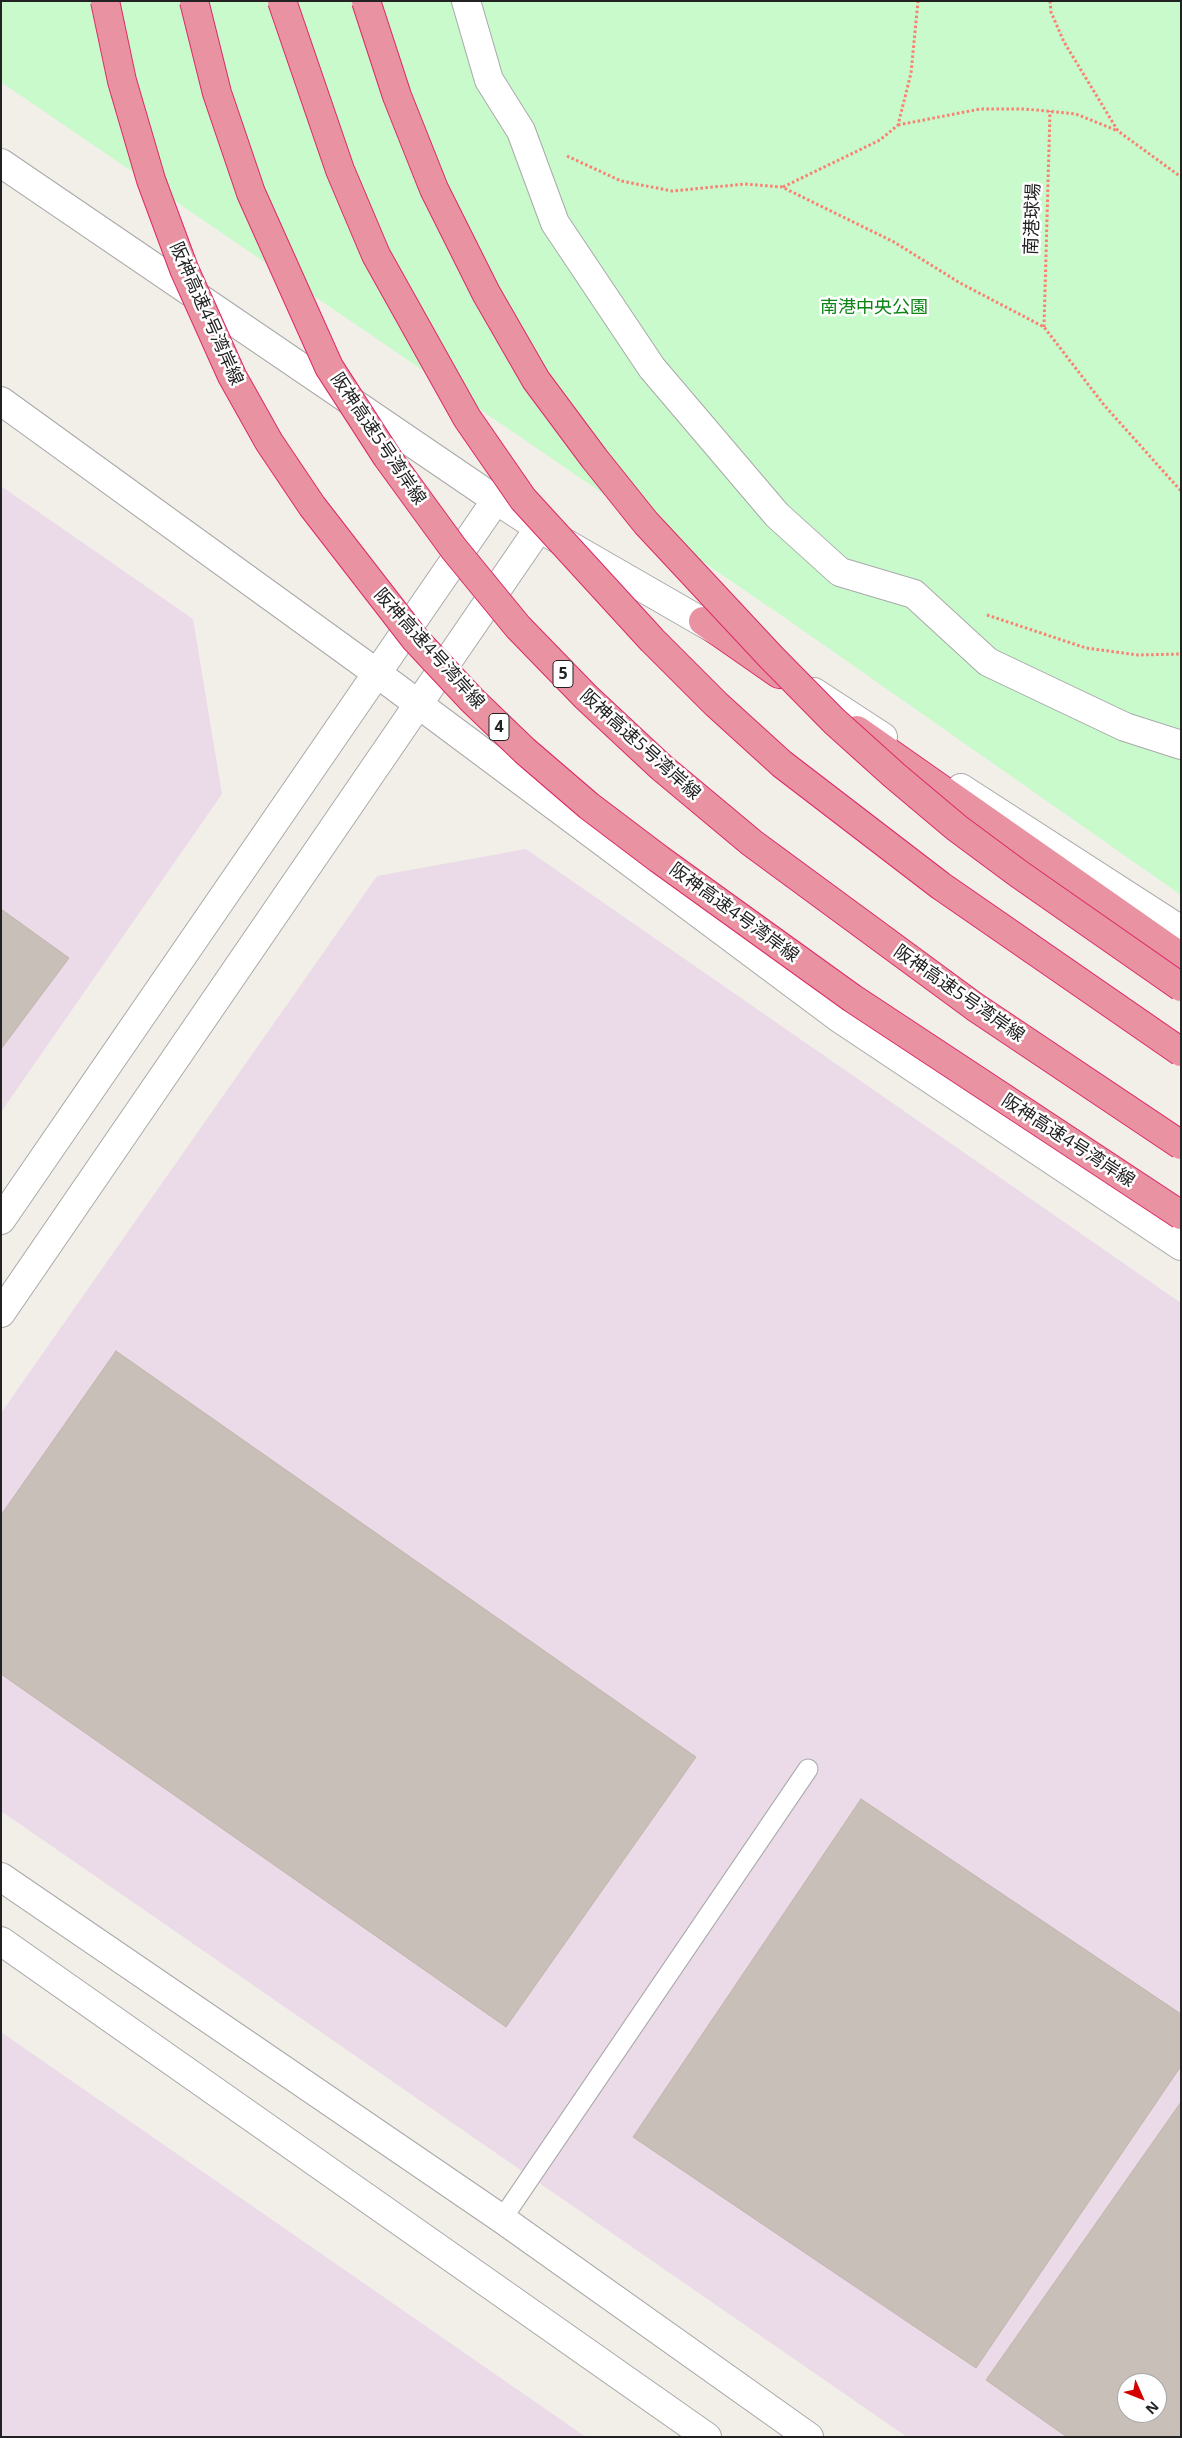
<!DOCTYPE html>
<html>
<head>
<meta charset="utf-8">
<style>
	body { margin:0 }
	#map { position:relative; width:1182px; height:2438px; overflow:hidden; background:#f2efe9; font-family:"Open Sans",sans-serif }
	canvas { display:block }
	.frame { position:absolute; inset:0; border:2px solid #222; pointer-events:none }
	.north { position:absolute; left:1117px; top:2373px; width:50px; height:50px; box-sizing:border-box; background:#fff; border:1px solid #a7a7a7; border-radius:50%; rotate:134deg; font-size:14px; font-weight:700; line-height:20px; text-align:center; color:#222 }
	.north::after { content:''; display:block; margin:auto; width:18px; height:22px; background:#d40000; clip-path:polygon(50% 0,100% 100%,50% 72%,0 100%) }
</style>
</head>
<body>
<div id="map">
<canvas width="1182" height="2438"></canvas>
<div class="frame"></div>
<div class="north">N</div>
</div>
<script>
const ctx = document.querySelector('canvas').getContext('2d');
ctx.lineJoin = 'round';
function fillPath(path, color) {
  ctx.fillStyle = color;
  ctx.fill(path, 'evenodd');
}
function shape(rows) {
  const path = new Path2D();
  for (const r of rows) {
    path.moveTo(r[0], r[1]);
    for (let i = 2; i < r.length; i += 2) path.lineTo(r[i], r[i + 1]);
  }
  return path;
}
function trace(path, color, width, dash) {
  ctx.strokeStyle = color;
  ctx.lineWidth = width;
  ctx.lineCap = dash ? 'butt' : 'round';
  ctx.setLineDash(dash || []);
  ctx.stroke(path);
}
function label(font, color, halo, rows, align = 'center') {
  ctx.font = font + ' "Open Sans","Noto Sans JP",sans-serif';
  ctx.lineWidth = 5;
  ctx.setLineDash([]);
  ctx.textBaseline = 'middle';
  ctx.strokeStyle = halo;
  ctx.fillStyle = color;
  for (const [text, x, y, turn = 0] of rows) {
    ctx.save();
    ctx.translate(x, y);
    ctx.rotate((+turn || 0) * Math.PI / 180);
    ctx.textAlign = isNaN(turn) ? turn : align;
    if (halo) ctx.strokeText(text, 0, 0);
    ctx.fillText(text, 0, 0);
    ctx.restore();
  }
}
fillPath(shape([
	[1,486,193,619,222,794,1,1112],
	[526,849,1181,1303,1181,2437,907,2437,1,1811,1,1413,377,876],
	[1127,2383,1157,2383,1157,2413,1127,2413],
	[1,2032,586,2437,1,2437]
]), '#ebdbe8');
fillPath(shape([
	[1,1,1181,1,1181,895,791,622,1,82]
]), '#c8facc');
const building = shape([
	[1,909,69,958,1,1049,1,909],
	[116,1351,696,1757,506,2027,1,1674,1,1515,116,1351],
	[861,1799,1181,2014,1181,2066,976,2368,633,2137,861,1799],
	[1181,2102,1181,2437,1067,2437,986,2380,1181,2102],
	[1127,2383,1157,2383,1157,2413,1127,2413,1127,2383]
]);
fillPath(building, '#c7bfb8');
trace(building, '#c4b6ab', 1);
const service = shape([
	[502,2219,808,1769]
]);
const pedestrian = shape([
	[466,1,489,80,521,131,555,223,652,368,777,515,840,572,914,594,988,662,1125,727,1181,745]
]);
const minor = shape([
	[496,500,539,528,723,634],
	[814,692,883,737],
	[961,788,1181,930]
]);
const tertiary = shape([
	[1,163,496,500,1,1220],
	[1,401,378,674,839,1018,1181,1246],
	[1,1313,539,528],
	[1,1877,502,2219,809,2437],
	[1,1941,707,2437]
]);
const motorway = shape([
	[703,621,779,674],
	[857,730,1181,957]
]);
trace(service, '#a9a9a9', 21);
trace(pedestrian, '#a9a9a9', 30);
trace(minor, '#a9a9a9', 30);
trace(tertiary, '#a9a9a9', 30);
trace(motorway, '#dc2a67', 30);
trace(shape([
	[1050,1,1051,12,1064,42,1118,131,1181,177],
	[898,125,980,109,1025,109,1076,114,1118,131],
	[567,156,621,181,672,191,745,184,782,187,894,242,960,283,1044,327,1104,405,1181,491],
	[783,187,880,140,898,125,911,73,918,1],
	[1044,327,1050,111],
	[987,615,1086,648,1138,655,1181,654]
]), '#fa8072', 3, [2.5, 2.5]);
trace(service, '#fff', 19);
trace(pedestrian, '#fff', 28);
trace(minor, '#fff', 28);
trace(tertiary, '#fff', 28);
trace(motorway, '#e892a2', 28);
const motorwayBridge = shape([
	[105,1,122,81,151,180,184,269,232,376,269,442,312,506,415,639,472,700,525,751,589,806,659,859,852,998,1181,1215],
	[194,1,217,93,251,193,329,367,387,457,454,549,518,627,586,697,661,767,752,843,975,1007,1181,1145],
	[282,1,340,170,376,255,467,418,523,499,652,640,716,704,782,764,941,886,1181,1052],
	[366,1,397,96,434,189,486,293,536,380,594,458,646,523,771,657,834,721,894,775,957,828,1019,874,1181,987]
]);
trace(motorwayBridge, '#dc2a67', 30, []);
trace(motorwayBridge, '#e892a2', 28);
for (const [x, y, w] of [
	[563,674,20],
	[499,727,20]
]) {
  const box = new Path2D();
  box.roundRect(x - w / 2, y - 13.5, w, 27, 4);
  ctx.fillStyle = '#fff';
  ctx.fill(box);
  trace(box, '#222', 1);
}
label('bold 16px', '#222', null, [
	["5",563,674],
	["4",499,727]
]);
label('18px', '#222', '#fff', [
	["南港球場",1033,219,-88],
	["阪神高速4号湾岸線",206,314,66],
	["阪神高速5号湾岸線",378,439,56],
	["阪神高速4号湾岸線",429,649,48],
	["阪神高速5号湾岸線",640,745,42],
	["阪神高速4号湾岸線",734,913,36],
	["阪神高速5号湾岸線",959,994,35],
	["阪神高速4号湾岸線",1068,1141,33]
]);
label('18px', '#0c8416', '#fff', [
	["南港中央公園",874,308]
]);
</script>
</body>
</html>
